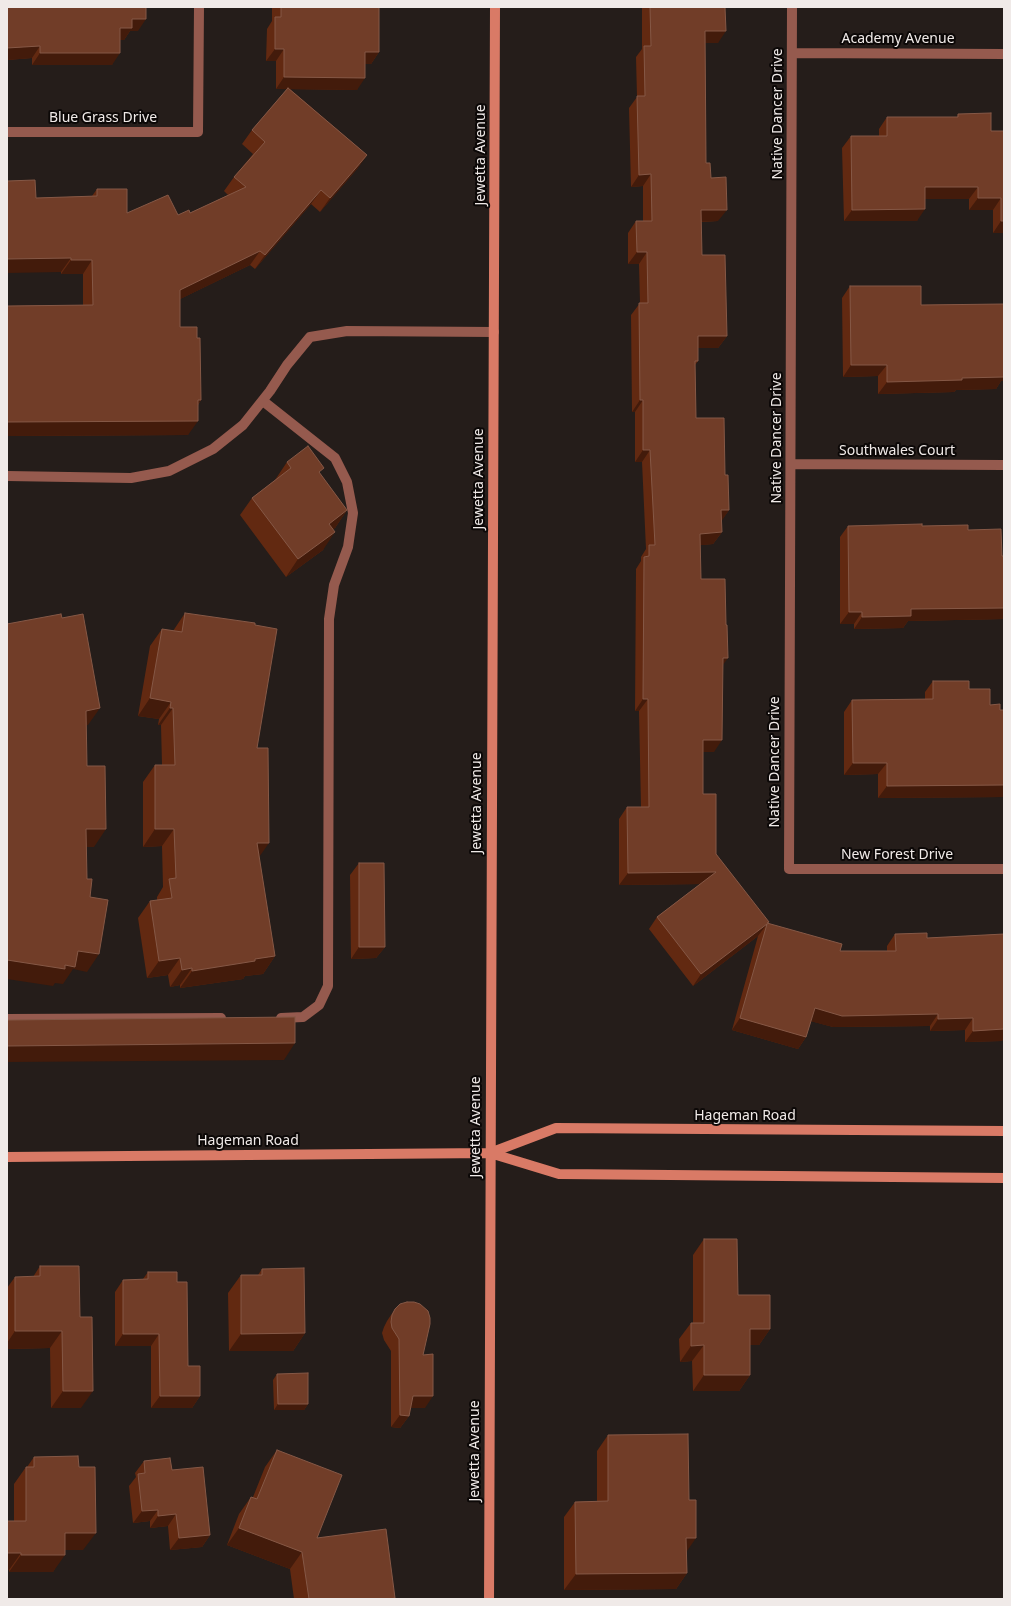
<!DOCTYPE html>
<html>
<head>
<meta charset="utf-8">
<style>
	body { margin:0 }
	#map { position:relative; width:1011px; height:1606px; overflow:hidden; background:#251d1a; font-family:"Noto Sans",sans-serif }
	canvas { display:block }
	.frame { position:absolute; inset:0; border:8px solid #f0eae8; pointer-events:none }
</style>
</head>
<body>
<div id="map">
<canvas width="1011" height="1606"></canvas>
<div class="frame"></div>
</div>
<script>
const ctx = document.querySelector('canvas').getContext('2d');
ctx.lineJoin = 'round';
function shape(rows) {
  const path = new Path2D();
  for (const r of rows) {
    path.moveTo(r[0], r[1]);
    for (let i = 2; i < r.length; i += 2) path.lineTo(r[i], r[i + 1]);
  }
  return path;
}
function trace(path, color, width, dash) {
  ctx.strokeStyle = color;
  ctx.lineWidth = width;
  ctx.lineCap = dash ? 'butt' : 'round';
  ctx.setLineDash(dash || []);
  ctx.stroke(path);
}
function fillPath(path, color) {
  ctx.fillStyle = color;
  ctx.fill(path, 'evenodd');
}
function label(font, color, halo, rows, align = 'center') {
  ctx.font = font + ' "Noto Sans",sans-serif';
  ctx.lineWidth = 4;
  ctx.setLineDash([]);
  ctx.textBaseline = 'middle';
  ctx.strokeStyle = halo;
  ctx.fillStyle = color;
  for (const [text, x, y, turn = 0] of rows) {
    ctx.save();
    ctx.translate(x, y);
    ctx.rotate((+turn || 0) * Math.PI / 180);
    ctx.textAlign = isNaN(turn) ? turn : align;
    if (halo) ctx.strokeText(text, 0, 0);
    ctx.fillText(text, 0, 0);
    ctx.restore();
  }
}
trace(shape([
	[792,7,789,869,1004,869],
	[792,53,1004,54],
	[7,132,198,132,199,7],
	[263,401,335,458,347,482,353,513,348,547,334,585,329,619,328,986,319,1005,303,1017,281,1018],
	[791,464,1004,465],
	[7,476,131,478,169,471,213,449,243,425,270,391,287,365,310,337,347,331,494,332],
	[7,1019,221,1018]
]), '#955a4e', 10);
trace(shape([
	[490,1153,556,1128,1004,1131],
	[7,1157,490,1153,559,1174,1004,1178],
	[489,1599,495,7]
]), '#d97a66', 10);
fillPath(shape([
	[7,7,138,31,130,31,124,40,120,40,112,65,32,65,32,58,7,60],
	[272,7,379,7,379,52,371,64,365,64,357,90,290,89,367,155,357,169,320,212,311,204,255,269,250,265,180,299,180,327,197,338,201,400,198,405,188,435,7,436,7,306,83,305,83,274,61,274,61,272,36,198,92,196,97,189,127,213,178,215,190,213,228,195,224,191,234,177,253,154,242,144,252,130,287,89,276,89,276,61,266,61,267,29,272,21],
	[642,7,725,7,718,43,705,43,706,163,711,178,718,221,701,222,702,255,727,336,718,348,698,348,698,361,695,365,696,418,725,475,729,510,721,521,722,532,713,544,700,545,701,579,723,665,714,752,703,752,703,794,716,854,768,923,840,951,887,951,887,946,895,934,927,938,1004,934,1004,1037,1002,1041,965,1042,965,1030,930,1031,930,1026,833,1027,811,1021,806,1037,798,1049,732,1030,758,936,693,986,649,929,657,917,700,884,619,885,619,819,627,807,641,807,639,711,635,711,636,569,641,561,641,557,646,549,642,462,635,462,635,412,632,412,631,315,640,303,639,264,628,264,628,233,636,221,643,221,643,186,631,187,629,108,637,97,636,57,642,49],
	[958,114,991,131,1004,131,1004,233,993,233,993,210,969,210,969,199,925,199,917,221,844,221,842,148,851,136,879,136,879,129,887,117,957,117],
	[850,286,921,305,1004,304,1004,381,1001,381,996,389,956,390,954,392,878,394,878,376,843,377,842,298],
	[287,462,320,474,347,510,335,528,332,529,323,550,286,577,240,515,252,498,275,480],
	[848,526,922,526,968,530,1002,556,1004,556,1004,625,1004,619,908,621,903,628,854,629,854,624,840,624,840,537],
	[185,613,257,748,259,857,275,956,263,974,245,976,243,979,180,988,180,985,170,987,168,975,147,978,138,918,150,901,157,900,157,897,163,887,162,846,143,847,143,782,155,765,162,765,161,725,158,725,159,719,138,716,150,646,162,629,173,631],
	[933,681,969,689,990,705,1000,710,1004,710,1004,797,878,798,878,774,844,775,844,712,852,700,925,699,925,692],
	[359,863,385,947,376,958,351,959,350,875],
	[704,1239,738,1295,770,1329,759,1345,750,1345,750,1375,739,1391,693,1391,692,1361,680,1362,679,1339,691,1323,693,1323,693,1255],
	[40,1266,79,1266,81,1408,51,1408,50,1348,7,1349,7,1288,15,1277,33,1277],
	[262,1269,305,1333,293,1351,229,1351,228,1293,241,1275,258,1275],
	[148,1272,177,1282,188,1366,200,1396,192,1408,151,1408,151,1346,115,1346,115,1292,123,1280,143,1279],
	[395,1309,423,1355,425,1408,410,1408,409,1416,400,1428,391,1427,391,1351,384,1340,382,1333,384,1327,387,1321],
	[277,1374,308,1404,304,1410,274,1410,273,1380],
	[608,1435,687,1552,687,1573,676,1589,564,1590,564,1517,575,1502,597,1501,597,1451],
	[277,1450,317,1538,394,1599,294,1599,290,1569,227,1545,239,1514,251,1497,253,1497,265,1467],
	[34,1457,83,1550,65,1550,53,1572,9,1572,9,1570,7,1570,14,1521,14,1484,26,1467,27,1467],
	[144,1461,172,1470,210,1535,202,1547,170,1550,168,1526,150,1528,150,1521,133,1523,129,1486,136,1477,135,1473]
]), '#622911');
fillPath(shape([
	[132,19,146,19,138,31,130,31,124,40,112,40,120,28],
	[705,31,726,31,718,43,697,43],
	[40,46,32,58,7,60,7,48],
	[275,49,284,49,276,61,266,61],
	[365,52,379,52,371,64,357,64],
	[40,53,120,53,112,65,32,65],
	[284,77,365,78,357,90,276,89],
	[367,155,357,169,320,212,330,198],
	[651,174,643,186,631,187,639,175],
	[925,187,978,187,969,199,917,199],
	[321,190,311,204,255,269,265,255],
	[978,198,1001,198,993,210,969,210],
	[925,209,917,221,844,221,852,210],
	[701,210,727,210,718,221,693,222],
	[1001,221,1004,221,1004,233,993,233],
	[260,251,250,265,170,304,180,290],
	[637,252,647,252,639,264,628,264],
	[71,258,61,272,7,273,7,259],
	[71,260,92,260,83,274,61,274],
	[698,336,727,336,718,348,689,348],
	[851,365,887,365,878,376,843,377],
	[1004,369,1004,381,1001,381,996,389,956,390,954,392,878,394,887,382,962,378],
	[198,400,201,400,191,414],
	[640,400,643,400,635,412,632,412],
	[198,421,188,435,7,436,7,422],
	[643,450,650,450,642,462,635,462],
	[347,510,335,528,316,541,329,524],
	[721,510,729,510,721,522],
	[335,532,323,550,286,577,298,559],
	[722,532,713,544,692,546,700,534],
	[1004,608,1004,619,908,621,903,628,854,629,862,617,911,609],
	[849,612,862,612,854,624,840,624],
	[723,658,728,658,720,669],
	[150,698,171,702,159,719,138,716],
	[643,699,648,699,639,711,635,711],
	[100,708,88,725,74,728,86,711],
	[170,708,173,708,161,725,158,725],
	[703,740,722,740,714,752,695,752],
	[853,763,887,763,878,774,844,775],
	[1004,785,1004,797,878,798,887,786],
	[86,829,106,829,94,847,74,847],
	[155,829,174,829,162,846,143,847],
	[257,843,269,843,257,860],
	[716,872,707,884,619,885,628,873],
	[767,924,758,936,693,986,701,974],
	[359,947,385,947,376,958,351,959],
	[78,951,99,954,87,972,73,969,63,984,55,983,53,986,7,979,7,960],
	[275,956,263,974,245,976,243,979,180,988,192,971,255,959],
	[180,958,168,975,147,978,159,961],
	[192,968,180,985,170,987,182,970],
	[815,1008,938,1014,930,1026,833,1027,806,1020],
	[740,1018,806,1037,798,1049,732,1030],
	[973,1018,965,1030,930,1031,938,1019],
	[1004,1029,1004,1037,1002,1041,965,1042,973,1031],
	[295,1043,284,1060,7,1062,7,1046],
	[750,1329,770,1329,759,1345,738,1345],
	[15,1331,62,1331,50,1348,7,1349,7,1343],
	[305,1333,293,1351,229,1351,241,1334],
	[123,1334,159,1334,151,1346,115,1346],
	[704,1345,692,1361,680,1362,691,1346],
	[704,1375,750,1375,739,1391,693,1391],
	[63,1391,93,1391,81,1408,51,1408],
	[160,1396,200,1396,192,1408,151,1408],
	[413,1396,433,1396,425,1408,405,1408],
	[278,1404,308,1404,304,1410,274,1410],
	[400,1415,409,1416,400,1428,391,1427],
	[158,1510,150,1521,133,1523,142,1511],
	[176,1514,168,1526,150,1528,158,1516],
	[239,1528,302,1552,290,1569,227,1545],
	[65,1533,96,1533,83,1550,53,1550],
	[210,1535,202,1547,170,1550,179,1538],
	[686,1538,696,1538,685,1554],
	[7,1553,21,1553,9,1570,7,1570],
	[21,1555,65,1555,53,1572,9,1572],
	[687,1573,676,1589,564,1590,576,1574]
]), '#431b0b');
const building = shape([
	[7,7,146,7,146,19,132,19,132,28,120,28,120,53,40,53,40,46,7,48,7,7],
	[281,7,379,7,379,52,365,52,365,78,284,77,284,49,275,49,275,17,281,17,281,7],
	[650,7,725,7,726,31,705,31,706,163,710,163,711,178,726,177,727,210,701,210,702,255,725,255,727,336,698,336,698,361,695,361,696,418,724,418,725,475,728,475,729,510,721,510,722,532,700,534,701,579,725,579,726,625,727,625,728,658,723,658,722,740,703,740,703,794,716,794,716,854,769,922,767,923,842,944,840,951,896,951,895,934,927,933,927,938,1004,934,1004,1029,973,1031,973,1018,938,1019,938,1014,842,1016,815,1008,806,1037,740,1018,767,924,701,974,657,917,716,872,628,873,627,807,649,807,648,699,643,699,644,557,649,556,649,545,655,545,650,450,643,450,643,400,640,400,639,303,648,303,647,252,637,252,636,221,652,221,651,174,639,175,637,96,645,96,644,46,651,46,650,7],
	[288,88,367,155,330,198,321,190,265,255,260,251,180,290,180,327,197,327,197,338,200,338,201,400,198,400,198,421,7,422,7,306,93,305,92,260,71,260,71,258,7,259,7,181,35,180,36,198,97,196,97,189,127,189,127,213,168,195,178,215,189,210,190,213,246,187,234,177,265,142,252,130,288,88],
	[991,113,991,131,1004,131,1004,221,1001,221,1001,198,978,198,978,187,925,187,925,209,852,210,851,136,887,136,887,117,958,117,958,114,991,113],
	[850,286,921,286,921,305,1004,304,1004,377,962,378,962,380,887,382,887,365,851,365,850,286],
	[308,446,324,468,319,472,347,510,329,524,335,532,298,559,252,498,291,468,287,462,308,446],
	[922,524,922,526,968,525,968,530,1001,529,1002,556,1004,556,1004,608,911,609,911,616,862,617,862,612,849,612,848,526,922,524],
	[185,613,255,623,255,625,277,629,257,748,268,748,269,843,257,843,275,956,255,959,255,961,192,971,192,968,182,970,180,958,159,961,150,901,172,898,169,879,176,878,174,829,155,829,155,765,175,765,173,708,170,708,171,702,150,698,162,629,182,632,185,613],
	[61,614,62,618,83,614,100,708,86,711,87,766,105,766,106,829,86,829,87,879,92,879,90,897,108,900,99,954,78,951,75,967,65,965,65,969,7,960,7,624,61,614],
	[933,681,969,681,969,689,990,689,990,705,1000,704,1000,710,1004,710,1004,785,887,786,887,763,853,763,852,700,933,699,933,681],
	[359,863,384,863,385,947,359,947,359,863],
	[295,1017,295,1043,7,1046,7,1020,295,1017],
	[704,1239,737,1239,738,1295,770,1295,770,1329,750,1329,750,1375,704,1375,704,1345,691,1346,691,1323,704,1323,704,1239],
	[40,1266,79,1266,80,1317,92,1317,93,1391,63,1391,62,1331,15,1331,15,1277,40,1276,40,1266],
	[304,1268,305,1333,241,1334,241,1275,262,1275,262,1269,304,1268],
	[148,1272,177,1272,177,1282,187,1282,188,1366,200,1366,200,1396,160,1396,159,1334,123,1334,123,1280,148,1279,148,1272],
	[407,1302,414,1302,420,1304,428,1311,430,1318,430,1324,423,1355,433,1354,433,1396,413,1396,409,1416,400,1415,399,1339,392,1328,391,1322,392,1315,395,1309,400,1304,407,1302],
	[308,1373,308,1404,278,1404,277,1374,308,1373],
	[688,1434,689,1500,696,1500,696,1538,686,1538,687,1573,576,1574,575,1502,608,1501,608,1435,688,1434],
	[277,1450,342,1475,317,1538,386,1529,395,1598,390,1599,309,1599,302,1552,239,1528,251,1497,257,1499,277,1450],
	[78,1456,79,1467,95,1467,96,1533,65,1533,65,1555,21,1555,21,1553,7,1553,7,1521,26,1521,26,1467,34,1467,34,1457,78,1456],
	[170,1458,172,1470,203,1467,210,1535,179,1538,176,1514,158,1516,158,1510,142,1511,138,1474,145,1473,144,1461,170,1458]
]);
fillPath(building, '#713d28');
trace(building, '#855846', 1);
label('14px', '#f0eae8', '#0c0807', [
	["Academy Avenue",898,39],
	["Native Dancer Drive",778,114,-90],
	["Blue Grass Drive",103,118],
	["Jewetta Avenue",481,155,-90],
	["Native Dancer Drive",777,438,-90],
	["Southwales Court",897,451],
	["Jewetta Avenue",479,479,-90],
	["Native Dancer Drive",775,762,-90],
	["Jewetta Avenue",477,803,-90],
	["New Forest Drive",897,855],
	["Hageman Road",745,1116],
	["Jewetta Avenue",476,1127,-90],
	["Hageman Road",248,1141],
	["Jewetta Avenue",475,1451,-90]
]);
</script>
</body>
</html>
